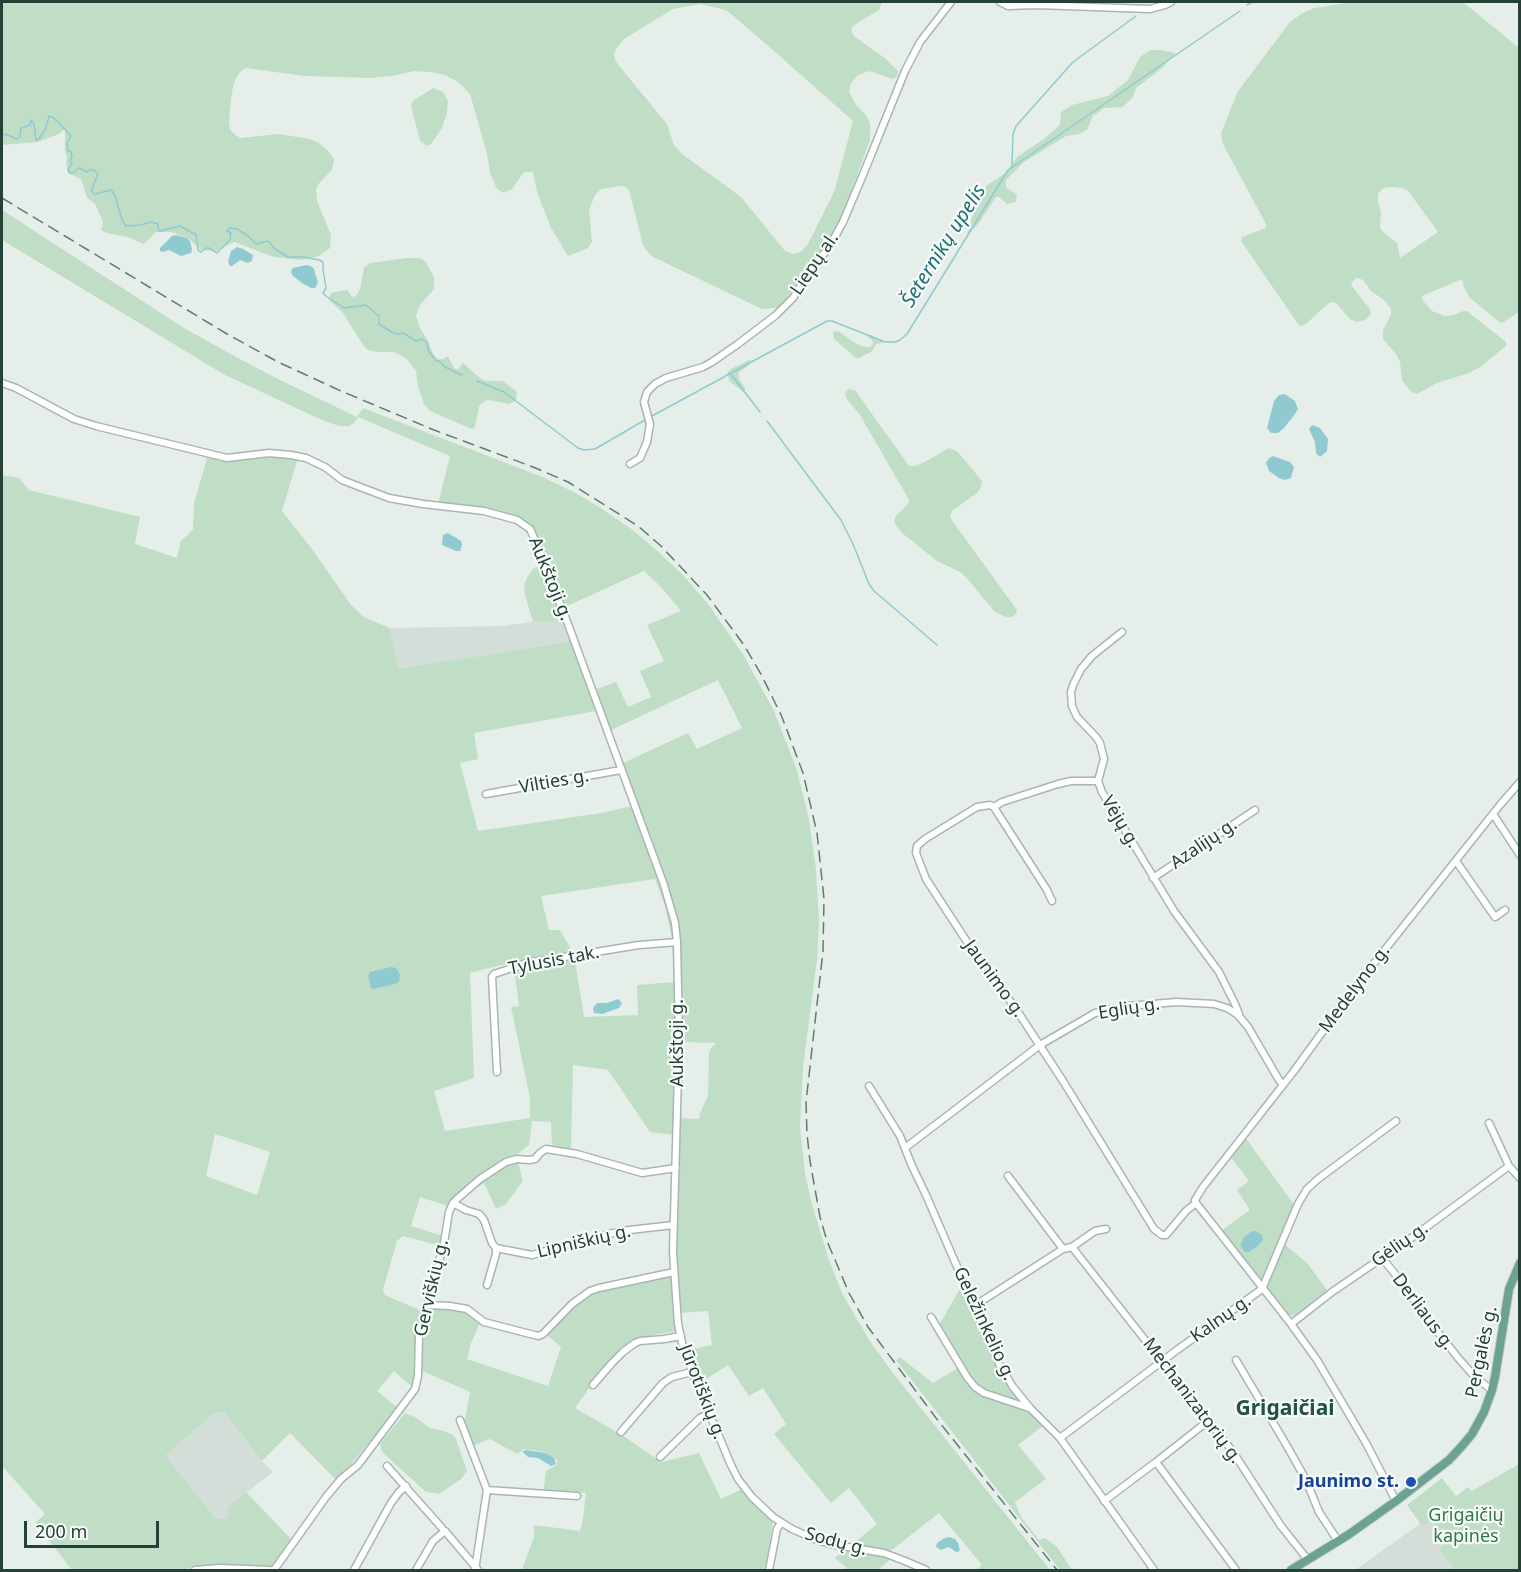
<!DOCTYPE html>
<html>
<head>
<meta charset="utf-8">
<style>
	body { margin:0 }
	#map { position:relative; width:1521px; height:1572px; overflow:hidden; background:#e6eeea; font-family:"Noto Sans",sans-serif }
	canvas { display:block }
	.frame { position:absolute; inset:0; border:3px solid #254037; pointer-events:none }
	.scale { position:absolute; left:24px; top:1521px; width:135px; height:27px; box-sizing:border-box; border:3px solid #254037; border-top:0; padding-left:8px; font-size:18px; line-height:21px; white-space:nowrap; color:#254037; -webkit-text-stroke:4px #f7fbf8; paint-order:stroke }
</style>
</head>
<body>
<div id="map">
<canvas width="1521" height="1572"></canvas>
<div class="frame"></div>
<div class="scale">200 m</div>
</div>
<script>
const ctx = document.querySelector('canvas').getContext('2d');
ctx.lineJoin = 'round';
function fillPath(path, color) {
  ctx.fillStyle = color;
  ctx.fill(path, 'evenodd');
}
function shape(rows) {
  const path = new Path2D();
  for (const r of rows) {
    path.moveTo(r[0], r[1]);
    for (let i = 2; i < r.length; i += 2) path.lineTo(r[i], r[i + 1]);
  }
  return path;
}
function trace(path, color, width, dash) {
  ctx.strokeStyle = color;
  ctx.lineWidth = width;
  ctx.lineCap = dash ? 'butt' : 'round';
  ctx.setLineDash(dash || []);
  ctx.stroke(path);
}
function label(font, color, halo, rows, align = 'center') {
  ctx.font = font + ' "Noto Sans",sans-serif';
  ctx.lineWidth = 4.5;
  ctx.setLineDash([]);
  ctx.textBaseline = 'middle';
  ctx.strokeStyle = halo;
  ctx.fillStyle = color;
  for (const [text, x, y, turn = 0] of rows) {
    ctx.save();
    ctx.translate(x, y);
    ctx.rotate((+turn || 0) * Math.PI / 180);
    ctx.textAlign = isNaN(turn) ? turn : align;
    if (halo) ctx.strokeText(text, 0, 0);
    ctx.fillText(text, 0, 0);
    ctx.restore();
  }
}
fillPath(shape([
	[542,620,563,621,570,641,398,669,390,628,504,626],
	[224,1412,262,1461,273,1472,228,1507,227,1519,216,1519,166,1456,168,1453,213,1414],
	[1432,1520,1447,1544,1440,1549,1455,1568,1452,1570,1355,1570,1421,1523,1423,1525]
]), '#d4ded9');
fillPath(shape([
	[2,2,882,2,879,10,853,26,851,30,854,36,886,59,898,71,897,77,893,79,869,71,858,75,851,83,849,92,856,105,865,114,870,123,870,140,839,226,779,308,762,309,653,257,647,251,643,245,629,190,626,187,621,186,601,189,595,195,589,210,592,242,588,248,568,256,551,228,537,192,533,172,524,172,512,189,504,193,497,189,490,173,487,154,470,94,458,82,445,75,430,72,415,71,392,76,370,78,304,76,246,68,241,71,236,78,232,91,229,121,230,129,234,134,240,138,279,134,310,139,319,143,330,153,334,160,332,170,320,182,316,189,317,201,331,235,330,248,319,256,301,260,274,257,234,242,216,251,201,250,188,238,171,232,156,232,144,244,127,237,107,233,101,230,103,222,95,204,87,198,81,179,68,173,66,163,67,158,65,151,65,129,59,134,37,142,2,145],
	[700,4,726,10,765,43,853,121,834,192,808,244,801,252,792,254,785,251,741,197,682,154,674,145,667,124,616,62,614,55,616,49,624,39,673,9],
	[1354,2,1463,2,1519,48,1519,312,1502,323,1499,322,1469,297,1464,287,1462,279,1422,296,1423,301,1432,311,1445,316,1454,315,1463,311,1467,311,1506,342,1506,346,1480,367,1469,373,1437,383,1417,394,1411,392,1402,380,1400,362,1396,354,1383,339,1383,330,1391,315,1391,309,1384,300,1372,292,1363,280,1357,278,1353,281,1351,285,1370,309,1371,314,1365,320,1356,322,1350,319,1336,303,1333,302,1329,303,1306,324,1301,326,1298,324,1241,241,1242,237,1266,228,1266,224,1223,144,1221,133,1238,91,1290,22,1301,14,1314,8],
	[1393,187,1402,188,1408,191,1438,232,1400,258,1397,243,1382,231,1380,227,1381,213,1378,202,1378,194,1383,188],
	[1150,50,1161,50,1176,53,1161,69,1136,88,1133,97,1123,107,1104,108,1093,116,1087,130,1079,134,1066,136,1024,162,1006,180,1006,187,1017,195,1016,202,1007,204,999,197,996,197,979,223,967,236,972,217,987,185,1006,173,1017,157,1044,139,1060,125,1061,112,1072,105,1108,96,1128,80,1140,57],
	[433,88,443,92,448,101,447,113,442,128,431,144,427,146,420,141,411,106,413,101],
	[2,210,184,328,236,357,280,380,357,417,363,408,540,476,574,492,599,507,630,528,653,547,682,574,708,604,744,656,773,709,796,767,809,819,816,869,819,924,817,960,803,1067,800,1127,805,1173,811,1201,829,1260,842,1293,869,1340,893,1373,1050,1570,976,1570,982,1565,939,1513,888,1553,850,1546,877,1524,849,1488,831,1503,774,1434,786,1424,763,1388,749,1396,728,1365,700,1383,688,1350,712,1345,708,1311,680,1313,676,1266,676,1226,679,1118,699,1119,700,1113,708,1096,709,1053,711,1048,716,1043,682,1042,678,927,673,903,621,764,688,733,697,749,742,728,718,680,609,731,594,690,616,682,628,707,651,697,640,671,664,661,647,625,681,611,661,587,644,571,565,607,528,524,525,521,521,519,438,504,450,456,358,417,354,423,349,426,339,426,322,420,225,375,2,240],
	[407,258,420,258,425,261,434,277,434,289,420,305,416,316,420,328,428,341,433,354,438,359,443,359,448,356,454,368,458,370,463,363,480,378,486,381,503,381,517,392,516,401,509,404,488,400,482,403,479,406,475,427,472,429,430,411,424,404,418,387,416,371,407,359,394,352,376,352,368,350,363,345,343,313,329,300,331,293,339,291,347,290,352,297,356,296,360,289,364,268,370,263],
	[838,331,855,343,865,347,870,347,873,344,872,340,866,335,871,335,885,342,876,344,873,350,870,353,866,354,860,358,856,358,834,339,833,332],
	[751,359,748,366,738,373,739,379,745,388,745,393,730,382,727,373,731,369],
	[848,389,855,390,909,466,915,466,923,463,949,448,958,452,982,481,981,487,977,493,952,511,950,516,953,522,1017,610,1016,614,1012,617,1006,617,995,612,966,577,960,572,937,561,902,533,895,524,894,520,896,516,908,504,909,500,860,415,846,398,845,393],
	[208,455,269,455,298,458,282,511,312,549,351,605,364,617,390,628,398,669,570,641,596,711,474,733,478,759,460,763,478,831,601,813,632,806,669,908,674,932,677,1009,675,1135,650,1132,608,1070,573,1065,571,1149,552,1145,551,1122,532,1121,529,1145,516,1155,523,1181,506,1204,496,1209,484,1183,468,1193,457,1202,454,1208,420,1197,411,1226,443,1236,441,1246,403,1236,397,1241,383,1290,385,1295,422,1311,444,1308,464,1311,478,1319,480,1323,471,1343,467,1359,548,1386,561,1347,547,1335,574,1306,594,1291,671,1275,676,1331,636,1338,609,1361,575,1408,625,1437,661,1462,699,1453,721,1499,742,1489,773,1520,770,1542,765,1567,763,1570,522,1570,534,1537,534,1525,580,1531,583,1519,586,1493,545,1490,544,1488,546,1471,556,1465,558,1461,545,1452,524,1449,517,1454,490,1439,472,1446,464,1425,470,1392,416,1368,412,1387,394,1371,377,1391,398,1408,337,1481,290,1433,262,1461,224,1412,213,1414,168,1453,166,1456,216,1519,227,1519,228,1507,246,1492,292,1540,271,1569,223,1565,208,1566,177,1570,72,1570,35,1523,45,1514,2,1466,2,475,19,478,29,490,140,517,135,544,177,558,181,540,186,537,193,529,194,503],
	[655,879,665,906,672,939,674,982,637,985,638,1015,584,1017,574,954,560,930,549,930,541,896],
	[513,962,519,1006,511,1007,530,1098,530,1118,445,1131,434,1091,474,1078,470,973],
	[215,1134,270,1152,257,1195,206,1176],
	[543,564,563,621,533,622,525,595,524,585,528,576,533,569],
	[1245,1137,1295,1206,1280,1240,1308,1264,1328,1292,1296,1316,1288,1315,1221,1231,1250,1210,1237,1190,1249,1181,1230,1156],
	[1252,1231,1263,1240,1257,1247,1249,1252,1246,1252,1240,1245,1244,1237],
	[962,1285,1012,1390,1026,1409,1044,1425,1018,1445,1046,1479,1015,1502,1021,1517,1039,1540,1045,1538,1057,1547,1070,1567,1076,1570,1060,1570,896,1360,900,1357,933,1383,961,1366,938,1327],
	[405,1413,415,1417,430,1428,444,1431,453,1435,456,1439,467,1471,461,1479,439,1494,426,1492,383,1453,381,1449,380,1444],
	[1519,1464,1519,1570,1452,1570,1454,1568,1439,1549,1447,1543,1432,1521,1422,1526,1407,1505,1442,1478,1456,1496,1468,1487,1472,1491],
	[845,1550,870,1553,892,1558,878,1570,844,1570,847,1568,835,1558]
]), '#c0dec6');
fillPath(shape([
	[176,235,187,238,190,241,192,249,191,253,181,256,169,250,163,252,160,251,160,248,172,236],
	[237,247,243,249,253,255,252,261,248,263,240,260,232,266,230,266,228,262,231,251],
	[306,265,311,266,314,269,318,283,315,288,311,288,302,283,292,275,291,271,293,268],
	[1285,394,1295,401,1298,409,1295,414,1284,428,1278,433,1271,433,1267,428,1274,401,1279,395],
	[1312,425,1320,428,1328,439,1327,451,1320,457,1316,453,1315,442,1309,429],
	[1273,456,1290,462,1294,467,1291,478,1285,480,1279,478,1269,471,1266,463,1269,458],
	[448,533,461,541,462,545,460,551,456,551,442,545,443,535],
	[391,967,396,968,399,972,400,976,399,982,395,984,373,989,371,988,368,976,370,972],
	[618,999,622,1003,619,1008,602,1014,594,1013,593,1008,597,1003,607,1003],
	[1252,1231,1256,1231,1262,1235,1263,1240,1257,1247,1249,1252,1245,1252,1240,1245,1244,1237],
	[526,1450,546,1453,554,1458,556,1464,551,1466,538,1458,528,1457,523,1452,523,1451],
	[949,1537,955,1539,958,1543,960,1550,958,1552,956,1552,949,1547,941,1550,936,1547,937,1543,943,1539]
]), '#90cad1');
trace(shape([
	[1247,5,1253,2],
	[2,136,5,134,17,139,20,137,21,128,30,125,31,120,34,124,36,140,39,139,46,128,49,116,54,118,71,136,67,143,68,151,71,152,72,156,70,161,72,163,68,170,70,173,73,173,79,168,87,172,89,170,94,170,98,174,91,191,95,194,111,190,115,195,122,220,126,226,141,225,151,222,158,224,158,228,160,231,180,226,196,235,198,250,201,252,206,248,209,248,217,253,230,240,231,233,227,231,230,228,237,229,247,235,256,244,268,241,275,249,288,257,304,257,319,260,323,262,323,269,326,288,323,293,326,296,344,308,366,305,379,316,379,324,393,333,399,334,403,333,416,341,422,339,427,343,428,350,436,361,439,361,445,367,462,375],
	[1012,165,1013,134,1016,126,1073,62,1136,16],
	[730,373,760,412],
	[477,381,504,392,578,448,584,450,595,449,645,420],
	[652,416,827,321,832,321,885,342,895,342,900,340,907,334,1008,170,1240,11],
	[767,421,841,520,853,544,869,584,874,591,937,645]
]), '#90cad1', 1.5);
const minor = shape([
	[1000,2,1008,6,1036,5,1150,9,1165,5,1171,2],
	[2,383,16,388,74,419,96,426,227,458,269,453,291,455,306,458,325,467,342,480,389,498,423,504,484,511,517,520,530,529,543,559,568,624,664,885,675,923,677,942,679,1039,673,1252,678,1324,683,1347,692,1372,731,1465,738,1479,752,1497,773,1517,792,1529,817,1540,830,1544,884,1553,905,1561,926,1570],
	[630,464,640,458,647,442,650,424,644,402,647,392,655,384,666,378,703,367,712,362,738,344,776,315,793,298,807,276,831,244,843,222,865,170,905,71,920,42,951,2],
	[1122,632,1092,656,1081,669,1073,685,1071,692,1072,706,1077,717,1096,737,1100,743,1104,759,1098,781,1102,792,1174,911,1219,972,1235,1004,1239,1014,1238,1015],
	[486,794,621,770],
	[994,807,1002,802,1058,784,1071,781,1098,781],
	[1493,814,1520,855],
	[1456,861,1495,917,1505,910],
	[1153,878,1255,810],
	[1052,901,1047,890,997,812,994,807,990,805,977,807,925,839,917,846,916,853,926,879,971,948,988,973,1014,1006,1063,1081,1154,1229,1162,1235,1166,1235,1186,1211,1196,1203],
	[497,1072,492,977,494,974,527,963,639,945,677,942],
	[869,1086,900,1136,912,1166,926,1195,1000,1366,1013,1387,1030,1408,1060,1438,1070,1452,1154,1570],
	[1489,1123,1509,1166,1520,1178],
	[905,1148,1040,1045,1095,1013,1129,1006,1177,1002,1214,1004,1227,1008,1238,1015,1248,1027,1279,1080,1283,1085],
	[1008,1176,1063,1249],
	[453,1203,466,1210,479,1214,484,1220,492,1243,496,1248,496,1254,487,1285],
	[1072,1247,1233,1452,1281,1526,1308,1560],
	[496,1248,532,1255,577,1242,621,1231,673,1225],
	[1382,1258,1399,1279,1430,1322,1459,1359,1476,1378,1492,1390],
	[427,1305,450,1306,467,1309,484,1322,538,1336,543,1334,572,1304,590,1291,599,1288,674,1272],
	[974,1306,1063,1249,1072,1247,1095,1231,1106,1229],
	[931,1317,967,1377,975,1387,984,1393,1029,1408],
	[1291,1324,1332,1292,1417,1234,1509,1166],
	[1236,1360,1287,1446,1306,1480,1319,1512,1338,1541],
	[593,1385,612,1363,623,1352,635,1343,640,1341,664,1339,681,1336],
	[460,1420,487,1490,475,1570],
	[1208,1421,1156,1462,1236,1570],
	[621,1432,663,1383,672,1377,692,1372],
	[1060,1438,1177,1350,1262,1289,1298,1204,1307,1189,1318,1179,1396,1121],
	[660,1457,700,1418,709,1413],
	[387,1466,442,1528],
	[487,1490,577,1496],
	[1104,1501,1156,1462],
	[1396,1501,1366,1443,1317,1360,1291,1324,1196,1203,1195,1200,1203,1187,1294,1071,1352,991,1500,805,1520,782],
	[195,1570,220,1568,270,1570],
	[274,1570,326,1497,341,1479,358,1465,415,1389,418,1376,419,1335,422,1324,444,1243,449,1212,453,1203,457,1199,480,1179,506,1162,517,1159,529,1160,535,1159,540,1153,546,1149,577,1154,642,1173,676,1168],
	[354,1570,391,1503,399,1492,406,1486],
	[416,1570,433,1541,445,1531,478,1570],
	[769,1570,777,1529,781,1523]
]);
const major = shape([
	[1291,1570,1348,1535,1396,1501,1449,1460,1462,1446,1472,1434,1484,1412,1492,1390,1495,1377,1509,1289,1520,1263]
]);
trace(minor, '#a8b6b1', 9);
trace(major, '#c2cac7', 10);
trace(minor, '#fff', 6);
trace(major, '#6ca291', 8);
trace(shape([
	[2,198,227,334,278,362,341,391,434,430,533,467,568,482,638,526,661,546,707,595,744,645,762,676,782,717,803,773,817,833,824,899,823,951,806,1102,807,1134,810,1161,820,1217,827,1241,849,1293,868,1327,936,1418,1057,1570]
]), '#607b72', 1.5, [12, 6]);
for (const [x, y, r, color] of [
	[1411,1482,6,"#1a4fb4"]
]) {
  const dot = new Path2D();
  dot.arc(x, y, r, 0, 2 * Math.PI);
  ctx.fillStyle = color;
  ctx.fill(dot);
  trace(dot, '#f7fbf8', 2);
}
label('18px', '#254037', '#f7fbf8', [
	["Liepų al.",815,264,-56],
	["Aukštoji g.",550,579,68],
	["Vilties g.",554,782,-10],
	["Vėjų g.",1120,822,59],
	["Azalijų g.",1204,844,-34],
	["Tylusis tak.",554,961,-11],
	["Jaunimo g.",994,979,54],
	["Medelyno g.",1355,989,-53],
	["Eglių g.",1129,1009,-9],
	["Aukštoji g.",678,1043,-90],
	["Lipniškių g.",584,1242,-13],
	["Gėlių g.",1400,1245,-35],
	["Gerviškių g.",432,1288,-77],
	["Derliaus g.",1423,1312,53],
	["Kalnų g.",1221,1319,-35],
	["Geležinkelio g.",984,1324,65],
	["Pergalės g.",1482,1352,-78],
	["Jūrotiškių g.",702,1392,69],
	["Mechanizatorių g.",1192,1401,53],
	["Sodų g.",836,1542,15]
]);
label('bold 18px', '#164399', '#f7fbf8', [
	["Jaunimo st.",1399,1482]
], 'right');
label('18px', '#307647', '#f7fbf8', [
	["Grigaičių",1466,1516],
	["kapinės",1466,1537]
]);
label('italic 20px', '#20717b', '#f7fbf8', [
	["Šeternikų upelis",944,246,-58]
]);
label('bold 21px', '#215244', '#f7fbf8', [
	["Grigaičiai",1285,1409]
]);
</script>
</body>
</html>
